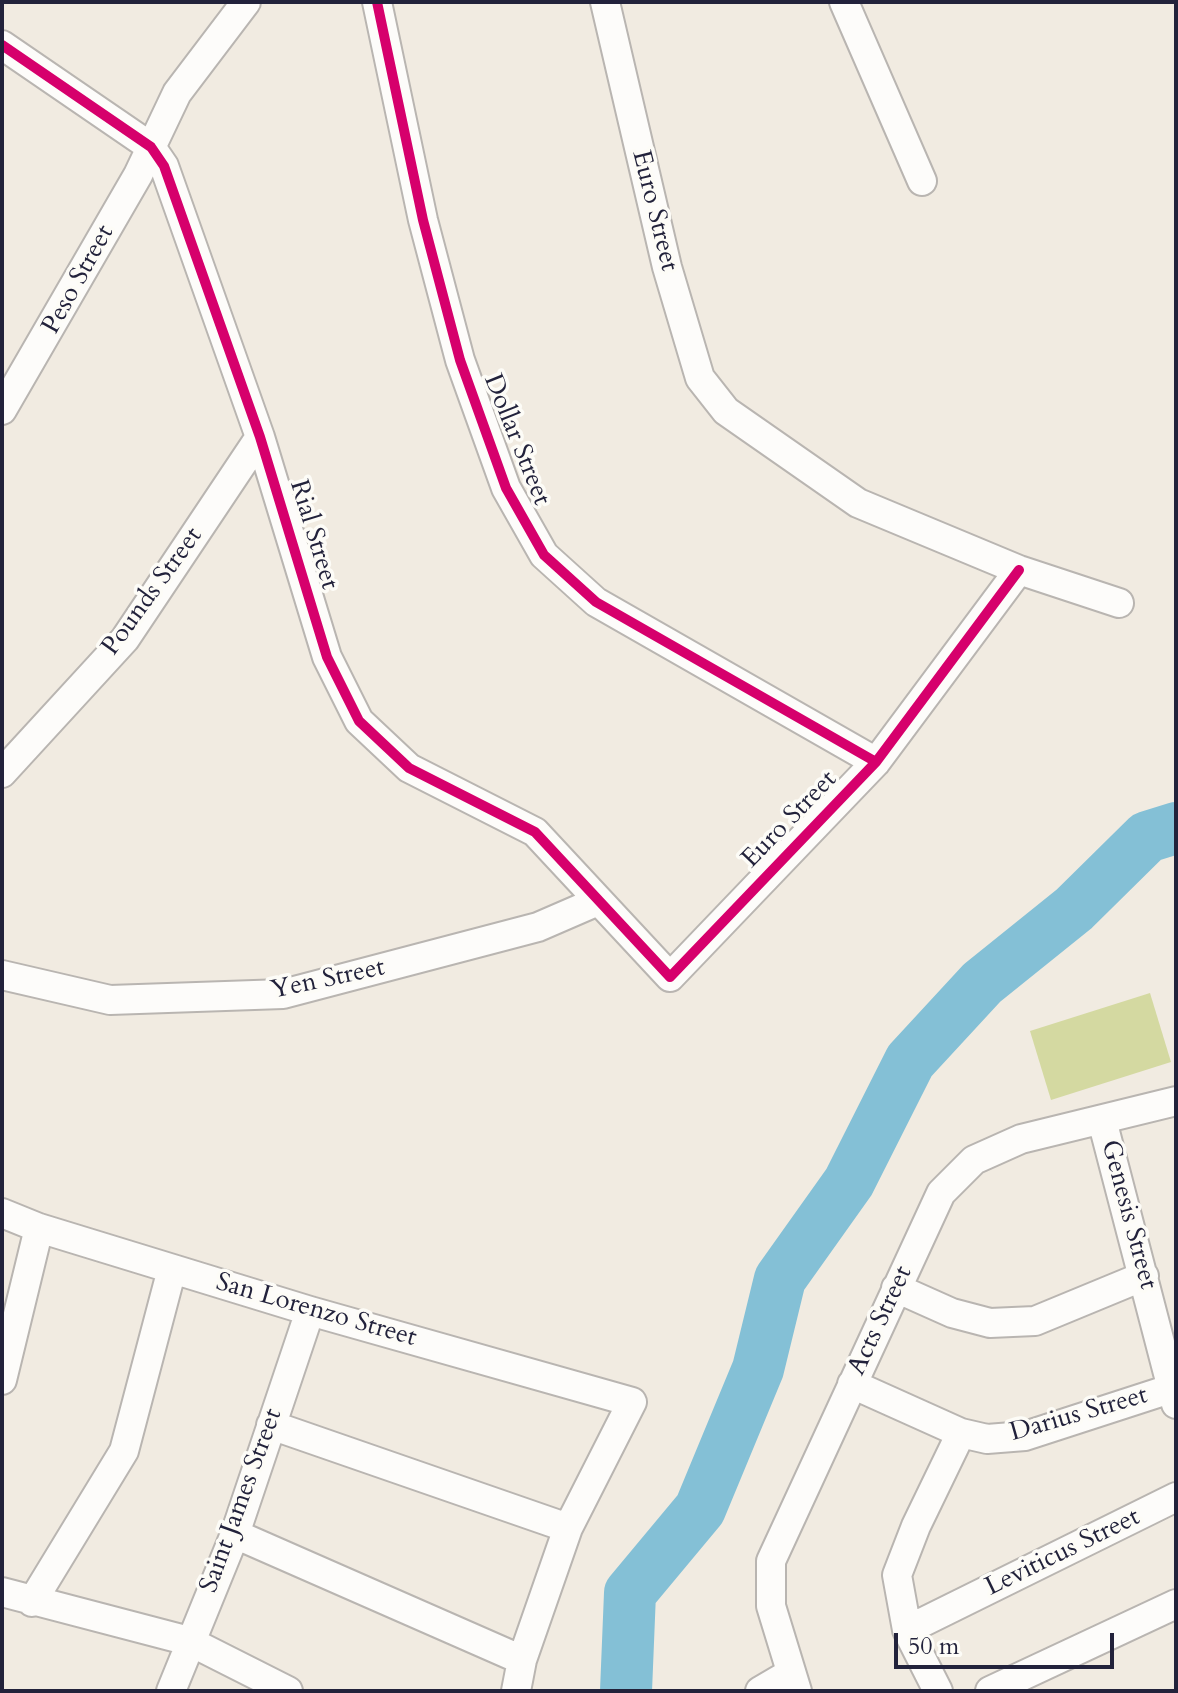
<!DOCTYPE html>
<html>
<head>
<meta charset="utf-8">
<style>
	body { margin:0 }
	#map { position:relative; width:1178px; height:1693px; overflow:hidden; background:#f1ebe1; font-family:Cardo,serif }
	canvas { display:block }
	.frame { position:absolute; inset:0; border:4px solid #22223b; pointer-events:none }
	.scale { position:absolute; left:894px; top:1633px; width:220px; height:36px; box-sizing:border-box; border:4px solid #22223b; border-top:0; padding-left:10px; font-size:24px; line-height:28px; white-space:nowrap; color:#22223b; -webkit-text-stroke:6px #fdfcf7; paint-order:stroke }
</style>
</head>
<body>
<div id="map">
<canvas width="1178" height="1693"></canvas>
<div class="frame"></div>
<div class="scale">50 m</div>
</div>
<script>
const ctx = document.querySelector('canvas').getContext('2d');
ctx.lineJoin = 'round';
function fillPath(path, color) {
  ctx.fillStyle = color;
  ctx.fill(path, 'evenodd');
}
function shape(rows) {
  const path = new Path2D();
  for (const r of rows) {
    path.moveTo(r[0], r[1]);
    for (let i = 2; i < r.length; i += 2) path.lineTo(r[i], r[i + 1]);
  }
  return path;
}
function trace(path, color, width, dash) {
  ctx.strokeStyle = color;
  ctx.lineWidth = width;
  ctx.lineCap = dash ? 'butt' : 'round';
  ctx.setLineDash(dash || []);
  ctx.stroke(path);
}
function label(font, color, halo, rows, align = 'center') {
  ctx.font = font + ' Cardo,serif';
  ctx.lineWidth = 7;
  ctx.setLineDash([]);
  ctx.textBaseline = 'middle';
  ctx.strokeStyle = halo;
  ctx.fillStyle = color;
  for (const [text, x, y, turn = 0] of rows) {
    ctx.save();
    ctx.translate(x, y);
    ctx.rotate((+turn || 0) * Math.PI / 180);
    ctx.textAlign = isNaN(turn) ? turn : align;
    if (halo) ctx.strokeText(text, 0, 0);
    ctx.fillText(text, 0, 0);
    ctx.restore();
  }
}
fillPath(shape([
	[1150,993,1171,1062,1051,1100,1030,1031]
]), '#d4d9a1');
trace(shape([
	[626,1691,630,1593,700,1509,758,1369,780,1279,849,1182,910,1061,982,983,1074,909,1147,837,1176,828]
]), '#84c0d6', 52);
const street = shape([
	[377,2,423,220,460,360,506,488,544,555,596,602,876,762],
	[605,2,667,267,700,378,726,411,858,503,1019,570,1119,603],
	[844,2,922,181],
	[2,45,151,147,164,166,260,437,327,657,359,721,409,768,535,832,670,977,876,762,1019,570],
	[2,410,138,175,177,93,246,2],
	[2,773,125,639,260,437],
	[2,975,110,1000,283,994,538,927,598,901],
	[1102,1120,1176,1404],
	[2,1213,39,1228,310,1311,632,1402,568,1528,522,1660,516,1691],
	[896,1288,952,1313,990,1323,1035,1321,1144,1276],
	[2,1380,39,1228],
	[852,1384,961,1433,987,1439,1025,1436,1173,1388],
	[271,1425,568,1528],
	[235,1534,522,1660],
	[2,1592,189,1641,288,1691],
	[32,1602,124,1451,172,1269],
	[907,1630,1176,1497],
	[171,1691,235,1534,310,1311],
	[760,1691,789,1674],
	[797,1691,771,1606,771,1561,941,1193,974,1160,1021,1139,1176,1101],
	[938,1691,907,1630,897,1575,916,1526,961,1433],
	[990,1691,1176,1604]
]);
trace(street, '#b9b5b1', 32);
trace(street, '#fdfcfa', 28);
trace(shape([
	[377,2,423,220,460,360,506,488,544,555,596,602,876,762],
	[2,45,151,147,164,166,260,437,327,657,359,721,409,768,535,832,670,977,876,762,1019,570]
]), '#d6006c', 10);
label('26px', '#22223b', '#fdfcf7', [
	["Euro Street",654,211,76],
	["Peso Street",79,280,-61],
	["Dollar Street",516,440,68],
	["Rial Street",313,535,73],
	["Pounds Street",153,592,-54],
	["Euro Street",790,820,-46],
	["Yen Street",328,980,-12],
	["Genesis Street",1128,1215,75],
	["San Lorenzo Street",316,1311,16],
	["Acts Street",881,1321,-65],
	["Darius Street",1079,1415,-16],
	["Saint James Street",242,1501,-70],
	["Leviticus Street",1063,1553,-26]
]);
</script>
</body>
</html>
